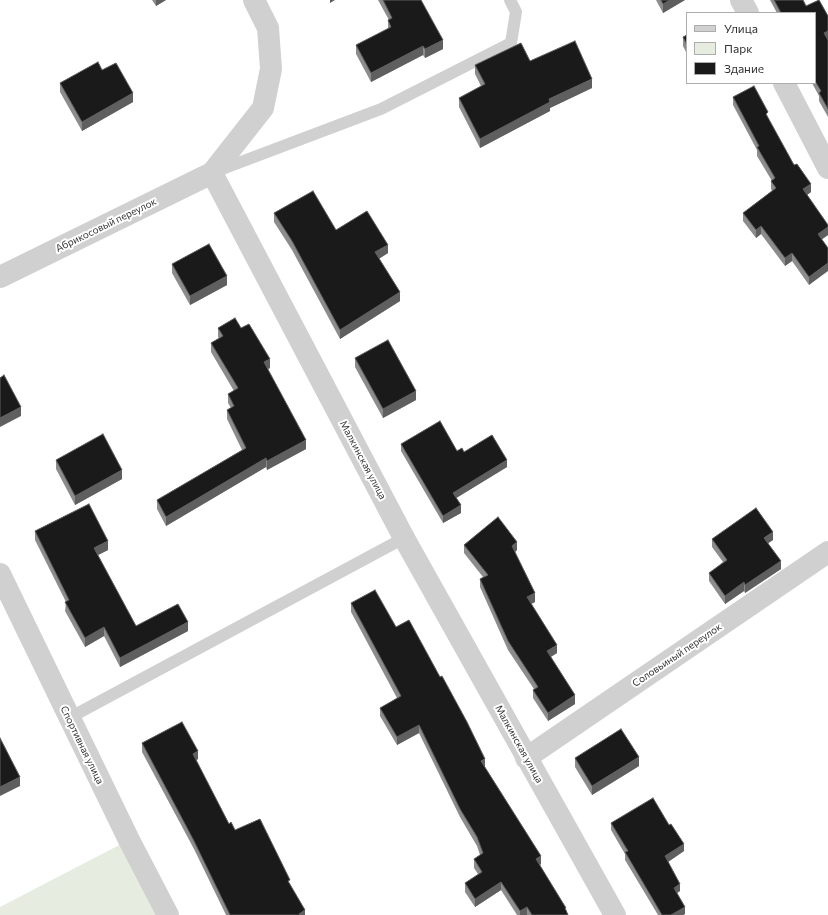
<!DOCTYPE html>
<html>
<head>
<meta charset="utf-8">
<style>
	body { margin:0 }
	#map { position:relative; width:828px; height:915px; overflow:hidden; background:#fff; font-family:Commissioner,sans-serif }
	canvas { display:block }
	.legend { position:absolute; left:686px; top:12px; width:130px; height:72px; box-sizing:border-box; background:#fff; border:1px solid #adadad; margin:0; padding:5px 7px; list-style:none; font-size:12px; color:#333 }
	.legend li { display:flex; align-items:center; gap:8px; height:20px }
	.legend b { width:20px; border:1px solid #adadad }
</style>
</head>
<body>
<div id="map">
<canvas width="828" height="915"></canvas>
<ul class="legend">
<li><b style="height:5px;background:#d0d0d0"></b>Улица</li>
<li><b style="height:11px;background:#e6ecdf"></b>Парк</li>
<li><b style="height:11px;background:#1a1a1a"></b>Здание</li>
</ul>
</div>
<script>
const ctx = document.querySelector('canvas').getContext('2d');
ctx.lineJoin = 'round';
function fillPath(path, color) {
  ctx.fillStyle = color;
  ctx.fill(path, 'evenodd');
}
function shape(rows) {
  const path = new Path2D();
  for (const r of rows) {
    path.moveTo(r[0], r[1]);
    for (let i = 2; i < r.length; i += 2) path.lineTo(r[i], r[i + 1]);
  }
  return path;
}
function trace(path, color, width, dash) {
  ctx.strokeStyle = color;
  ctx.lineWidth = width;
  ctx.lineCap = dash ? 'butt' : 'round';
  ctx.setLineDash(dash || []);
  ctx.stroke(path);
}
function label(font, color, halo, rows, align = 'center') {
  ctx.font = font + ' Commissioner,sans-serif';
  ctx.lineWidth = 4;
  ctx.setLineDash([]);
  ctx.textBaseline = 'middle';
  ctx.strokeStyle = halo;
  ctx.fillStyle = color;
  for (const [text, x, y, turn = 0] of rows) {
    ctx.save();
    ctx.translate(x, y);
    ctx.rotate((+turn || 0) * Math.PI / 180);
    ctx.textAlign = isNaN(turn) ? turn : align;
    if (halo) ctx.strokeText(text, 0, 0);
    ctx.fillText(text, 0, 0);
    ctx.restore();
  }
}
fillPath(shape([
	[129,840,168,915,0,915,0,907]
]), '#e6ecdf');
trace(shape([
	[217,171,381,109,511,43,516,12,510,0],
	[69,718,404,538]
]), '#d0d0d0', 12);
trace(shape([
	[254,0,268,28,271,69,263,108,212,173,404,538,615,915],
	[741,0,748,13],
	[784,83,828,168],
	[0,277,212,173],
	[0,574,129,840,168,915],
	[526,758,828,552]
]), '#d0d0d0', 22);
fillPath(shape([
	[152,0,166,0,156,6],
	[378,0,421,0,443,49,425,58,423,55,371,82,356,54,356,45,388,29,388,20,389,20],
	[656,0,685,0,663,13],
	[770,0,803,0,806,6,819,0,828,16,828,117,819,101,819,96,812,83,815,83,815,13,777,13],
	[687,35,687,54,683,46,683,37],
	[530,61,592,88,550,108,550,111,480,148,459,107,459,98,481,86,475,74,475,65],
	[102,70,133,102,82,131,60,92,60,83],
	[733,97,768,118,794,165,811,192,807,195,828,235,822,239,809,285,792,261,785,266,761,234,756,238,743,221,743,213,772,191,771,189,771,181,772,181,757,156,757,150,733,105],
	[274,213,336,230,388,253,379,259,400,301,340,339,292,250,274,222],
	[172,264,227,285,190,305,172,273],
	[218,328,241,328,270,368,267,369,306,449,267,470,266,467,166,526,157,509,157,500,242,450,227,419,227,410,231,408,228,403,228,394,234,391,211,352,211,343,219,338,218,337],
	[355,358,416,400,383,418,355,367],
	[401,444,464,452,507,467,456,498,461,513,443,523,401,451],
	[56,460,122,479,75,505,56,469],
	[35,531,108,550,98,555,136,626,188,631,120,667,104,636,85,647,65,611,66,602,35,540],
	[712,539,773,540,768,543,781,569,745,593,744,591,725,604,709,581,709,573,723,562,712,547],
	[464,545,517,550,515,552,535,602,531,604,557,653,551,657,575,704,548,721,533,698,533,690,534,689,508,650,480,587,480,579,483,577,464,553],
	[351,603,396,627,485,767,541,864,540,865,568,915,517,915,501,890,475,907,465,892,465,883,478,874,474,868,474,859,480,855,477,846,460,817,419,733,397,745,380,716,380,708,397,698,351,612],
	[142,743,198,759,196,760,229,824,290,884,305,915,226,915,194,849,142,752],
	[575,758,639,766,592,795,575,767],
	[611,823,684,851,668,862,680,891,677,893,685,914,683,915,658,915,625,860,625,854,611,830]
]), '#8c8c8c');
fillPath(shape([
	[156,0,166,0,156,6],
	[330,0,335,0,330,3],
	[670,0,685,0,663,13,663,4],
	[828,31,828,39,824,41,824,33],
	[443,40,443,49,425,58,425,49],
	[423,46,423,55,371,82,371,73],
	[592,79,592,88,550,108,550,111,480,148,480,139,549,99],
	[133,93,133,102,82,131,82,122],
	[811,184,811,192,803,198,803,189],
	[761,226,761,234,756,238,756,230],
	[828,227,828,235,818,242,818,234],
	[388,245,388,253,375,261,375,252],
	[792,253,792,261,785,266,785,258],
	[828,263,828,271,809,285,809,277],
	[227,276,227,285,190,305,190,296],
	[400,292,400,301,340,339,340,330],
	[270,359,270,368,264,371,264,362],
	[416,391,416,400,383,418,383,409],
	[21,407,21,416,0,427,0,418],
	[306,440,306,449,267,470,267,461],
	[266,458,266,467,166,526,166,517],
	[507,460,507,467,453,500,453,493],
	[122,470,122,479,75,505,75,496],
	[461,505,461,513,443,523,443,516],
	[773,532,773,540,764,546,764,538],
	[108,541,108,550,94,557,94,548],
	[517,542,517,550,512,555,512,546],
	[781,561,781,569,745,593,745,585],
	[744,582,744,591,725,604,725,596],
	[535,593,535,602,527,606,527,597],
	[188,622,188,631,120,667,120,658],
	[104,627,104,636,85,647,85,638],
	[557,645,557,653,547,659,547,651],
	[575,695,575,704,548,721,548,713],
	[419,725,419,733,397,745,397,737],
	[198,751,198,759,193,762,193,754],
	[639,757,639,766,592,795,592,786],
	[485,759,485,768,481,761],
	[20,777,20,786,0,796,0,787],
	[684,844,684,851,665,864,665,856],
	[541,856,541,864,536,868,536,859],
	[501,882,501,890,475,907,475,899],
	[680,884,680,891,674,895,674,888],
	[527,907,527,915,520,915,520,911],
	[685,907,685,914,683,915,671,915],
	[305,910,305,915,299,915,299,914]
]), '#5f5f5f');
const building = shape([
	[383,0,421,0,443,40,425,49,423,46,371,73,356,45,391,27,388,20,392,18,383,0],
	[661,0,670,0,663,4,661,0],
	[774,0,803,0,806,6,819,0,828,16,828,31,824,33,828,40,828,109,819,93,821,91,815,81,815,13,781,13,774,0],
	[687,35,687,45,683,37,687,35],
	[575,41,592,79,549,99,550,102,480,139,459,98,485,84,475,65,521,43,530,61,575,41],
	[98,62,102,70,116,63,133,93,82,122,60,83,98,62],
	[754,86,768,112,766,114,794,165,797,164,811,184,803,189,828,225,828,227,818,234,828,248,828,263,809,277,792,253,785,258,761,226,756,230,743,213,776,188,771,181,775,178,757,147,759,146,733,97,754,86],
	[313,191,336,230,367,211,388,245,375,252,400,292,340,330,292,241,274,213,313,191],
	[209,244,227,276,190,296,172,264,209,244],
	[235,318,241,328,249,324,270,359,264,362,306,440,267,461,266,458,166,517,157,500,246,448,227,410,234,406,228,394,238,388,211,343,223,336,218,328,235,318],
	[388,340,416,391,383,409,355,358,388,340],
	[4,375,21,407,0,418,0,378,4,375],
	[440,421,457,451,462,448,464,452,492,435,507,460,453,493,461,505,443,516,401,444,440,421],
	[103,434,122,470,75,496,56,460,103,434],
	[89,504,108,541,94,548,136,626,178,604,188,622,120,658,104,627,85,638,65,602,69,600,35,531,89,504],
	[756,508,773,532,764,538,781,561,745,585,744,582,725,596,709,573,727,560,712,539,756,508],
	[498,517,517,542,512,546,535,593,527,597,557,645,547,651,575,695,548,713,533,690,538,687,508,641,480,579,488,575,464,545,498,517],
	[375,590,396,627,409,620,440,677,442,676,467,722,485,759,481,761,541,856,536,859,566,908,565,908,568,915,532,915,527,907,520,911,501,882,475,899,465,883,482,872,474,859,483,853,477,837,460,809,419,725,397,737,380,708,401,696,351,603,375,590],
	[182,722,198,751,193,754,229,824,231,822,235,830,260,819,290,880,288,881,305,910,299,914,300,915,230,915,194,841,142,743,182,722],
	[621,729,639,757,592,786,575,758,621,729],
	[0,738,20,777,0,787,0,738],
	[653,798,669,825,671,824,684,844,665,856,680,884,674,888,685,907,671,915,662,915,625,852,628,851,611,823,653,798]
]);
fillPath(building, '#1a1a1a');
trace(building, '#5f5f5f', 1);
label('10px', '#333', '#fff', [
	["Абрикосовый переулок",106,225,-26],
	["Малкинская улица",363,460,62],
	["Соловьиный переулок",677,655,-34],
	["Малкинская улица",519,744,61],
	["Спортивная улица",82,745,64]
]);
</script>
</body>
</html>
